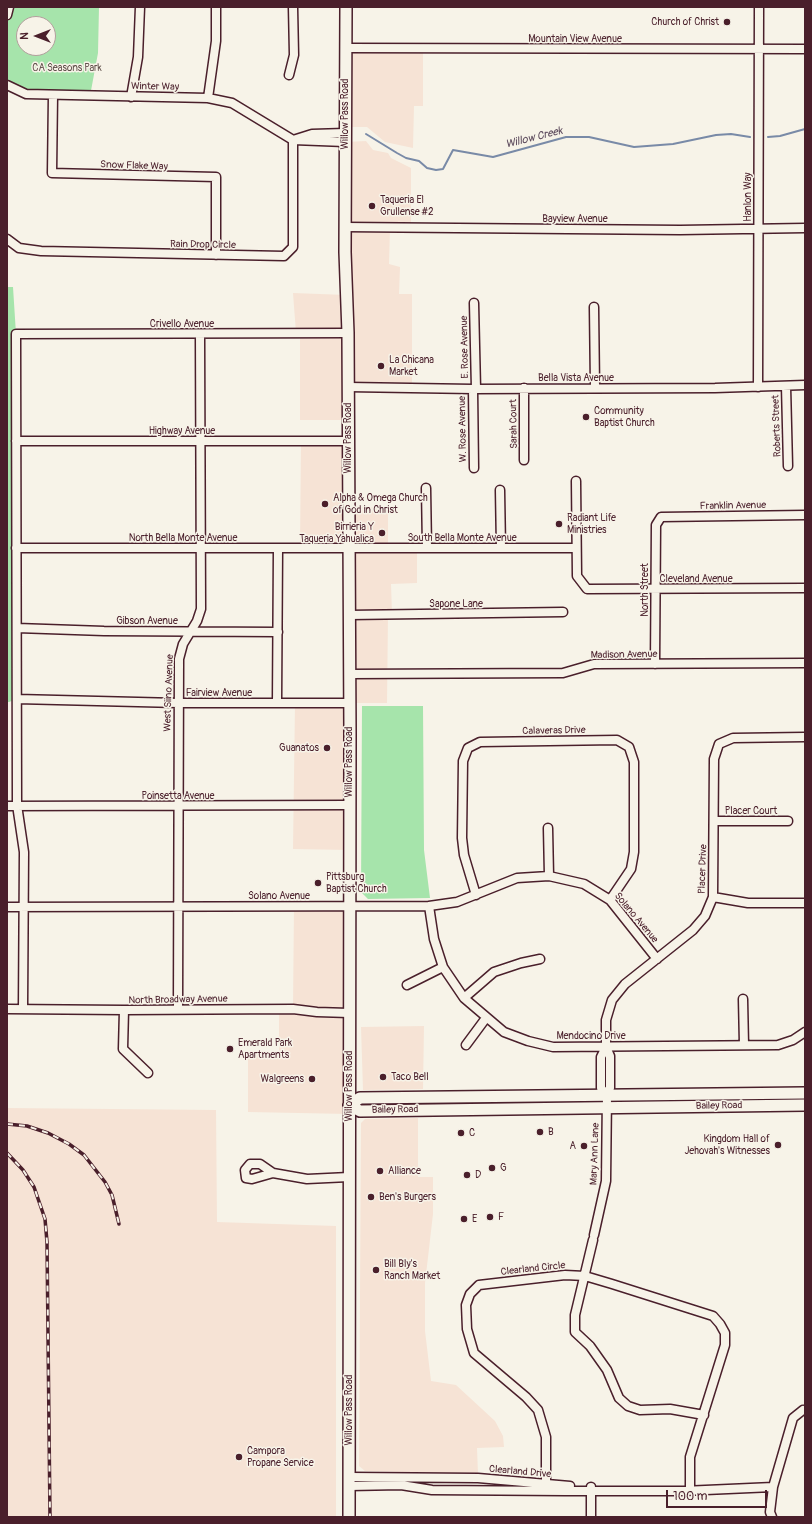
<!DOCTYPE html>
<html>
<head>
<meta charset="utf-8">
<style>
	body { margin:0 }
	#map { position:relative; width:812px; height:1524px; overflow:hidden; background:#f7f3e8; font-family:Pangolin,sans-serif }
	canvas { display:block }
	.frame { position:absolute; inset:0; border:8px solid #4a1f2b; pointer-events:none }
	.north { position:absolute; left:16px; top:16px; width:40px; height:40px; box-sizing:border-box; background:#f7f3e8; border:1px solid #b29e9c; border-radius:50%; rotate:270deg; font-size:11px; font-weight:700; line-height:16px; text-align:center; color:#4a1f2b }
	.north::after { content:''; display:block; margin:auto; width:14px; height:18px; background:#4a1f2b; clip-path:polygon(50% 0,100% 100%,50% 72%,0 100%) }
	.scale { position:absolute; left:666px; top:1490px; width:101px; height:18px; box-sizing:border-box; border:2px solid #4a1f2b; border-top:0; padding-left:5px; font-size:12px; line-height:14px; white-space:nowrap; color:#4a1f2b; -webkit-text-stroke:3px #f7f3e8; paint-order:stroke }
</style>
</head>
<body>
<div id="map">
<canvas width="812" height="1524"></canvas>
<div class="frame"></div>
<div class="north">N</div>
<div class="scale">100 m</div>
</div>
<script>
const ctx = document.querySelector('canvas').getContext('2d');
ctx.lineJoin = 'round';
function fillPath(path, color) {
  ctx.fillStyle = color;
  ctx.fill(path, 'evenodd');
}
function shape(rows) {
  const path = new Path2D();
  for (const r of rows) {
    path.moveTo(r[0], r[1]);
    for (let i = 2; i < r.length; i += 2) path.lineTo(r[i], r[i + 1]);
  }
  return path;
}
function trace(path, color, width, dash) {
  ctx.strokeStyle = color;
  ctx.lineWidth = width;
  ctx.lineCap = dash ? 'butt' : 'round';
  ctx.setLineDash(dash || []);
  ctx.stroke(path);
}
function label(font, color, halo, rows, align = 'center') {
  ctx.font = font + ' Pangolin,sans-serif';
  ctx.lineWidth = 3;
  ctx.setLineDash([]);
  ctx.textBaseline = 'middle';
  ctx.strokeStyle = halo;
  ctx.fillStyle = color;
  for (const [text, x, y, turn = 0] of rows) {
    ctx.save();
    ctx.translate(x, y);
    ctx.rotate((+turn || 0) * Math.PI / 180);
    ctx.textAlign = isNaN(turn) ? turn : align;
    if (halo) ctx.strokeText(text, 0, 0);
    ctx.fillText(text, 0, 0);
    ctx.restore();
  }
}
fillPath(shape([
	[346,48,423,49,423,106,414,106,413,148,385,142,367,127,345,127],
	[366,141,373,150,388,153,391,158,411,168,411,228,390,229,389,264,400,267,399,294,412,294,412,389,348,387,348,420,300,420,300,333,296,333,293,293,346,295,345,142],
	[301,441,348,441,349,506,388,508,388,548,417,548,417,583,391,584,392,614,388,615,387,703,350,703,349,850,293,849,295,704,349,703,349,550,300,548],
	[294,906,349,906,349,1114,248,1112,248,1052,279,1052,279,1009,293,1008],
	[424,1026,423,1089,363,1090,361,1027],
	[7,1108,216,1110,217,1222,336,1226,336,1517,7,1517],
	[418,1118,418,1177,433,1177,433,1214,425,1283,425,1331,431,1381,456,1385,495,1421,503,1436,504,1447,477,1448,478,1474,365,1471,359,1466,361,1123,365,1119]
]), '#f6e3d5');
fillPath(shape([
	[9,7,99,7,98,53,90,96,26,94,7,85,7,15],
	[24,24,48,24,48,48,24,48],
	[7,287,13,287,16,334,17,699,9,702,7,702],
	[362,706,423,706,424,850,430,898,368,899,361,892]
]), '#a6e4ab');
trace(shape([
	[366,134,397,153,406,158,419,161,427,168,436,170,443,169,453,150,493,157,566,137,589,137,634,147,673,144,716,135,731,134,750,137],
	[768,137,780,136,805,129]
]), '#798aa7', 2);
const street = shape([
	[7,15,9,7],
	[346,48,805,49],
	[289,75,294,55,293,7],
	[7,85,26,94,208,98,232,103,293,140,293,247,284,256,41,251,19,248,7,239],
	[53,95,52,173,216,177,216,255],
	[131,97,138,57,140,7],
	[208,98,216,41,216,7],
	[345,133,312,134,293,140,345,142],
	[345,227,680,230,805,228],
	[474,303,476,389],
	[594,307,595,387],
	[786,386,788,466],
	[348,387,473,389,715,388,805,385],
	[758,387,759,7],
	[524,388,524,460],
	[473,389,474,468],
	[16,441,348,441],
	[576,481,577,576,587,589,805,588],
	[426,488,427,548],
	[500,490,501,548],
	[16,548,576,548],
	[349,615,563,612],
	[17,628,104,631,278,632],
	[655,664,656,525,661,517,805,515],
	[349,674,563,673,594,664,805,663],
	[17,699,178,703,349,703],
	[277,703,278,549],
	[7,806,349,805],
	[714,821,788,821],
	[548,828,549,876],
	[476,895,464,855,462,838,463,761,468,748,480,742,617,740,629,747,634,762,634,852,631,869,610,900],
	[713,897,748,903,805,903],
	[429,906,434,939,443,967,464,998,504,1032,528,1041,553,1047,778,1045,793,1040,805,1032],
	[7,907,429,906,457,902,517,878,549,876,584,884,610,900,657,959],
	[407,985,443,967],
	[464,998,494,972,521,963,540,959],
	[743,999,744,1045],
	[7,1009,124,1010,293,1009,317,1012,349,1013],
	[23,1009,24,852,17,805,16,334,348,333],
	[178,1009,179,659,183,644,197,621,201,609,200,334],
	[124,1010,123,1049,148,1073],
	[466,1045,486,1018],
	[606,1047,601,1057,601,1088,607,1095],
	[273,1173,252,1179,246,1178,245,1170,250,1164,260,1164,273,1173,307,1179,349,1177],
	[594,1235,606,1181,607,1095,610,1088,610,1056,606,1047,606,1020,612,1000,625,984,693,930,705,916,713,897,714,759,719,744,733,738,805,737],
	[593,1240,575,1315,575,1332,590,1346,607,1370,619,1398,628,1406,640,1410,670,1409,704,1415],
	[349,1477,478,1478,570,1486],
	[349,1486,401,1485,432,1490,565,1491,683,1491,773,1487],
	[546,1490,546,1437,538,1410,526,1397,474,1353,467,1329,466,1305,470,1294,479,1285,565,1275,585,1276,612,1284,713,1316,720,1324,725,1333,725,1345,690,1457,690,1489],
	[591,1517,591,1487],
	[772,1517,770,1512,773,1487,793,1418,803,1410]
]);
const secondary = shape([
	[346,7,345,252,348,333,350,734,349,1517],
	[349,1105,360,1098,805,1093],
	[349,1105,360,1111,805,1105]
]);
trace(street, '#4a1f2b', 11);
trace(secondary, '#4a1f2b', 14);
trace(street, '#f7f3e8', 8);
trace(secondary, '#f7f3e8', 11);
const rail = shape([
	[7,1124,27,1126,48,1133,69,1144,84,1155,105,1182,112,1195,119,1224],
	[7,1153,23,1170,34,1187,45,1219,47,1242,50,1517]
]);
trace(rail, '#4a1f2b', 3.5);
trace(rail, '#f7f3e8', 2, [6]);
for (const [x, y, r, color] of [
	[727,22,4,"#4a1f2b"],
	[372,206,4,"#4a1f2b"],
	[381,366,4,"#4a1f2b"],
	[586,417,4,"#4a1f2b"],
	[325,504,4,"#4a1f2b"],
	[559,524,4,"#4a1f2b"],
	[382,533,4,"#4a1f2b"],
	[327,748,4,"#4a1f2b"],
	[318,883,4,"#4a1f2b"],
	[230,1049,4,"#4a1f2b"],
	[383,1077,4,"#4a1f2b"],
	[312,1079,4,"#4a1f2b"],
	[540,1132,4,"#4a1f2b"],
	[461,1133,4,"#4a1f2b"],
	[778,1145,4,"#4a1f2b"],
	[584,1146,4,"#4a1f2b"],
	[492,1168,4,"#4a1f2b"],
	[380,1171,4,"#4a1f2b"],
	[467,1175,4,"#4a1f2b"],
	[371,1197,4,"#4a1f2b"],
	[490,1217,4,"#4a1f2b"],
	[464,1219,4,"#4a1f2b"],
	[376,1270,4,"#4a1f2b"],
	[239,1457,4,"#4a1f2b"]
]) {
  const dot = new Path2D();
  dot.arc(x, y, r, 0, 2 * Math.PI);
  ctx.fillStyle = color;
  ctx.fill(dot);
  trace(dot, '#f7f3e8', 1.5);
}
label('10px', '#4a1f2b', '#f7f3e8', [
	["Church of Christ",719,22,"right"],
	["Taqueria El",380,200],
	["Grullense #2",380,212],
	["La Chicana",389,360],
	["Market",389,372],
	["Community",594,411],
	["Baptist Church",594,423],
	["Alpha & Omega Church",333,498],
	["of God in Christ",333,510],
	["Radiant Life",567,518],
	["Ministries",567,530],
	["Birrieria Y",374,527,"right"],
	["Taqueria Yahualica",374,539,"right"],
	["Guanatos",319,748,"right"],
	["Pittsburg",326,877],
	["Baptist Church",326,889],
	["Emerald Park",238,1043],
	["Apartments",238,1055],
	["Taco Bell",391,1077],
	["Walgreens",304,1079,"right"],
	["B",548,1132],
	["C",469,1133],
	["Kingdom Hall of",770,1139,"right"],
	["Jehovah's Witnesses",770,1151,"right"],
	["A",576,1146,"right"],
	["G",500,1168],
	["Alliance",388,1171],
	["D",475,1175],
	["Ben's Burgers",379,1197],
	["F",498,1217],
	["E",472,1219],
	["Bill Bly's",384,1264],
	["Ranch Market",384,1276],
	["Campora",247,1451],
	["Propane Service",247,1463]
], 'left');
label('10px', '#4a1f2b', '#f7f3e8', [
	["Mountain View Avenue",575,39],
	["Winter Way",155,87,1],
	["Willow Pass Road",345,114,-90],
	["Snow Flake Way",134,166,2],
	["Hanlon Way",748,197,-90],
	["Bayview Avenue",575,219],
	["Rain Drop Circle",203,245,1],
	["Crivello Avenue",182,324],
	["E. Rose Avenue",465,347,-91],
	["Bella Vista Avenue",576,378],
	["Sarah Court",514,424,-91],
	["Roberts Street",777,426,-92],
	["W. Rose Avenue",463,429,-91],
	["Highway Avenue",182,431],
	["Willow Pass Road",348,438,-90],
	["Franklin Avenue",733,506,-1],
	["North Bella Monte Avenue",183,538],
	["South Bella Monte Avenue",462,538],
	["Cleveland Avenue",696,579],
	["North Street",645,590,-90],
	["Sapone Lane",456,604],
	["Gibson Avenue",147,621],
	["Madison Avenue",624,655,-1],
	["West Siino Avenue",169,693,-88],
	["Fairview Avenue",219,693],
	["Calaveras Drive",554,731,-1],
	["Willow Pass Road",349,762,-90],
	["Poinsetta Avenue",178,796],
	["Placer Court",751,811],
	["Placer Drive",703,869,-88],
	["Solano Avenue",279,896],
	["Solano Avenue",636,918,50],
	["North Broadway Avenue",178,1000,-1],
	["Mendocino Drive",591,1036],
	["Willow Pass Road",349,1086,-90],
	["Bailey Road",719,1106,-1],
	["Bailey Road",395,1110,-1],
	["Mary Ann Lane",595,1154,-88],
	["Clearland Circle",533,1269,-6],
	["Willow Pass Road",349,1410,-90],
	["Clearland Drive",520,1472,5]
]);
label('10px', '#61504b', '#f7f3e8', [
	["CA Seasons Park",67,68]
]);
label('italic 11px', '#5e4c5e', '#f7f3e8', [
	["Willow Creek",534,138,-14]
]);
</script>
</body>
</html>
